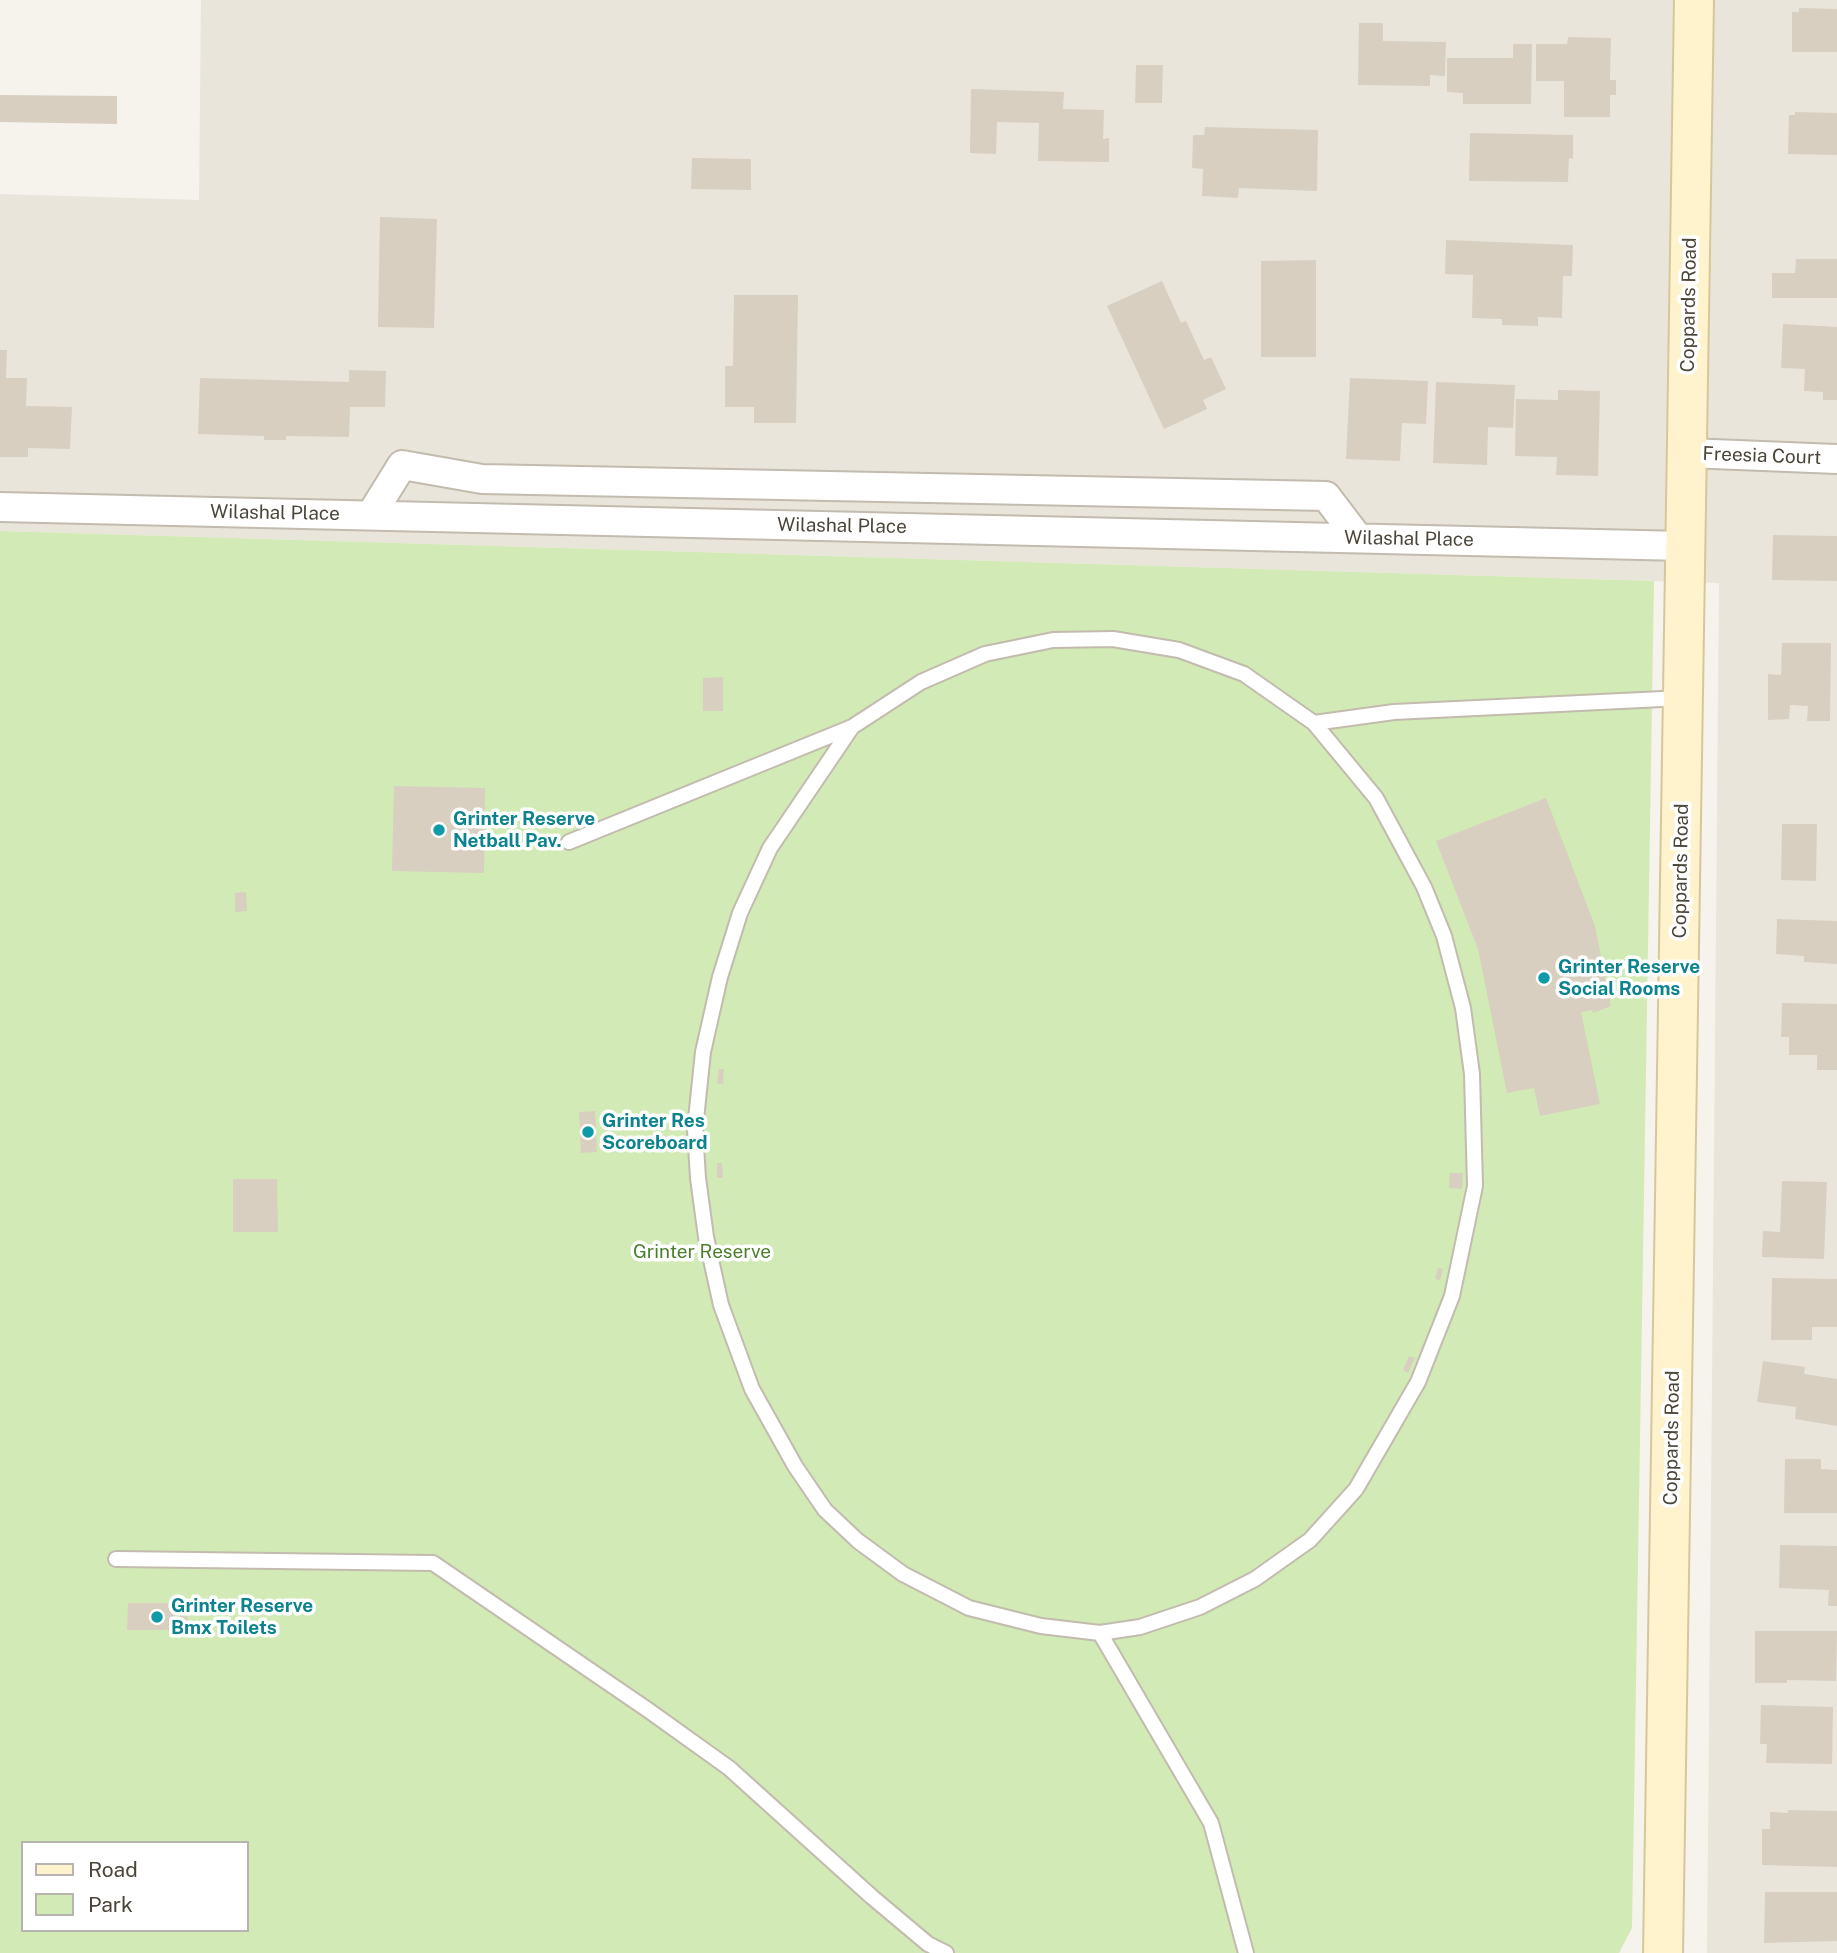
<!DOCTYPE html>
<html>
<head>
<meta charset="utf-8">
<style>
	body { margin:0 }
	#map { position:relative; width:1837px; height:1953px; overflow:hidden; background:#f6f3ec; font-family:"Public Sans",sans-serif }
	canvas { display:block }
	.legend { position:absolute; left:21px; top:1841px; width:228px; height:91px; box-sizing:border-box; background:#fff; border:2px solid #b7b4b0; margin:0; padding:9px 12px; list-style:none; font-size:21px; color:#4b4439 }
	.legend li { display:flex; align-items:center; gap:14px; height:35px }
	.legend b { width:35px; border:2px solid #b7b4b0 }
</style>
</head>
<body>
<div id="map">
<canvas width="1837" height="1953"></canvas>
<ul class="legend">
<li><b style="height:9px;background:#fff3cd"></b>Road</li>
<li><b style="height:19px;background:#d2eab5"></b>Park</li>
</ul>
</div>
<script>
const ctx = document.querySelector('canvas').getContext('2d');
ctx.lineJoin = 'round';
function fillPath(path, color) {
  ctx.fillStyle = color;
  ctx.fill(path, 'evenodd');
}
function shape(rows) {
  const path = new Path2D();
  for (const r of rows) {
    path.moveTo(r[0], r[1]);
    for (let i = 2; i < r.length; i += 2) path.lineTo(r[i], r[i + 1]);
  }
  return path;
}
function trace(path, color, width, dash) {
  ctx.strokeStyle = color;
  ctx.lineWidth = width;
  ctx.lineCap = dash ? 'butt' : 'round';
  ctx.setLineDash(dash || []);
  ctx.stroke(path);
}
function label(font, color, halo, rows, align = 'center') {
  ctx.font = font + ' "Public Sans",sans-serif';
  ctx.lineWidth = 7;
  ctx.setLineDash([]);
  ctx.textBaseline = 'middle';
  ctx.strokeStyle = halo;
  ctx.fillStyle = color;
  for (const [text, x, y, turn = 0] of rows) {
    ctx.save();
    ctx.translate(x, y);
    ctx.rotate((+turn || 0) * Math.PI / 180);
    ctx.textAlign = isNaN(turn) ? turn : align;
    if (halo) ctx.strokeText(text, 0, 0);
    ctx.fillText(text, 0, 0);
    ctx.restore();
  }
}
fillPath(shape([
	[201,0,1837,0,1837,1953,1707,1953,1719,583,0,531,0,194,199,200]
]), '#eae5da');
fillPath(shape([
	[0,531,1654,581,1632,1928,1619,1953,0,1953],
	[23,1843,247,1843,247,1930,23,1930]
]), '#d2eab5');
fillPath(shape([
	[1799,8,1837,9,1837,52,1792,52,1792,12,1799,12],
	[1359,23,1383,23,1383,41,1446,42,1445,76,1430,75,1430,86,1358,85],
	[1568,37,1611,38,1610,80,1616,80,1616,95,1610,95,1610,117,1564,117,1564,81,1536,81,1536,44,1567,44],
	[1513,44,1532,44,1531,104,1463,104,1463,93,1447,92,1447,58,1513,58],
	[1136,65,1163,65,1162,103,1135,103],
	[971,89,1064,92,1063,109,1104,110,1103,139,1109,138,1109,162,1038,161,1039,123,997,122,996,154,970,153],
	[0,95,117,96,117,124,0,122],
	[1795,112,1837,113,1837,155,1788,154,1789,115,1795,115],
	[1205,127,1318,130,1317,191,1239,188,1238,198,1202,196,1203,169,1192,168,1193,135,1204,135],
	[1470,133,1573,135,1573,159,1569,158,1568,182,1469,181],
	[692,158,751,159,751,190,691,189],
	[380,217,437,219,434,328,378,327],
	[1446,240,1573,245,1572,276,1563,276,1562,318,1538,317,1538,326,1502,325,1502,319,1472,318,1473,275,1445,274],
	[1796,259,1837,259,1837,298,1772,298,1772,273,1795,273],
	[1316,260,1316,357,1261,357,1261,261],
	[1162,281,1181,323,1186,321,1204,360,1211,357,1226,389,1203,400,1207,409,1164,429,1107,306],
	[734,295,798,295,796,423,754,423,754,407,725,407,725,366,733,366],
	[1783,324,1837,327,1837,400,1823,400,1823,392,1804,391,1805,369,1781,368],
	[0,350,7,350,6,378,27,378,26,406,72,407,70,449,28,448,28,457,0,457],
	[349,370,386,371,385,407,350,407,349,437,286,436,286,440,264,440,264,436,198,434,200,378,349,382],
	[1350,378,1428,381,1426,424,1402,423,1400,461,1346,459],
	[1436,382,1515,385,1513,428,1488,427,1487,465,1433,463],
	[1558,390,1600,391,1598,476,1556,475,1557,457,1515,456,1516,399,1558,400],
	[1773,535,1837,536,1837,581,1772,580],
	[1782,643,1831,643,1830,721,1807,721,1808,706,1790,705,1789,719,1768,720,1768,674,1781,675],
	[723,677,723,711,703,711,703,678],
	[394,786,485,788,484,873,392,871],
	[1546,798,1595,926,1611,1006,1593,1013,1592,1010,1581,1012,1600,1104,1540,1116,1534,1088,1507,1093,1478,949,1436,841],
	[1782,824,1817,824,1816,881,1781,880],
	[246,892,247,911,235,912,235,893],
	[1777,919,1837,921,1837,964,1804,962,1804,956,1776,954],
	[1782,1003,1837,1004,1837,1070,1817,1070,1817,1055,1789,1055,1789,1037,1781,1037],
	[719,1069,724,1069,723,1084,717,1084],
	[595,1111,597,1152,581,1153,579,1112],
	[717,1163,722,1163,723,1178,717,1178],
	[1450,1173,1463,1173,1462,1189,1449,1188],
	[233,1179,277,1179,278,1232,233,1232],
	[1782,1181,1827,1182,1824,1259,1762,1257,1763,1231,1780,1232],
	[1438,1268,1443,1269,1440,1280,1435,1279],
	[1772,1278,1837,1279,1837,1327,1812,1327,1812,1340,1771,1340],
	[1409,1356,1415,1358,1408,1373,1403,1370],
	[1763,1361,1805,1367,1804,1374,1837,1379,1837,1426,1795,1419,1796,1407,1757,1402],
	[1785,1459,1821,1459,1821,1469,1837,1470,1837,1513,1784,1513],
	[1780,1545,1837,1546,1837,1606,1828,1606,1829,1590,1779,1588],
	[128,1603,188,1603,187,1630,127,1630],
	[1755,1631,1837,1631,1836,1681,1787,1680,1787,1683,1755,1683],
	[1761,1705,1833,1707,1832,1764,1766,1763,1767,1744,1760,1744],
	[1788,1810,1837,1811,1837,1867,1762,1865,1762,1829,1770,1829,1770,1812,1788,1813],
	[1765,1892,1837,1892,1837,1941,1764,1943]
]), '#d8cfc1');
const lane = shape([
	[1113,639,1179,650,1244,674,1314,723,1376,798,1424,887,1444,936,1463,1008,1472,1074,1475,1186,1452,1296,1418,1382,1356,1489,1310,1540,1255,1579,1200,1607,1140,1627,1100,1633,1041,1626,969,1608,903,1574,858,1541,825,1510,795,1466,752,1389,721,1305,706,1237,698,1178,695,1129,703,1052,720,977,740,913,770,848,852,727,921,682,985,654,1053,640,1113,639],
	[1314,723,1394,712,1683,698],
	[569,842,852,727],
	[116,1559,433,1563,648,1710,729,1768,872,1897,928,1944,946,1953],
	[1100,1633,1211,1823,1246,1953]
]);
const street = shape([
	[1688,453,1837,459],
	[0,507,1684,546],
	[371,515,402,465,482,479,1326,496,1358,538]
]);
const secondary = shape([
	[1663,1953,1694,0]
]);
trace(lane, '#c2bbae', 18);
trace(street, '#c2bbae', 32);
trace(secondary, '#d6c79b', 42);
trace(lane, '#fff', 14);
trace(street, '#fff', 28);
trace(secondary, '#fff3cd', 38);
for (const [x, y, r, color] of [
	[439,830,7,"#0f9aa8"],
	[1544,978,7,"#0f9aa8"],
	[588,1132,7,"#0f9aa8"],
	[157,1617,7,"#0f9aa8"]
]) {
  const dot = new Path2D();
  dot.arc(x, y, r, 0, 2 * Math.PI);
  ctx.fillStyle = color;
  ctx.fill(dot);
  trace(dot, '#fff', 2.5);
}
label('19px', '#4b4439', '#fff', [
	["Coppards Road",1689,305,-89],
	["Freesia Court",1762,456,2],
	["Wilashal Place",275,513,1],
	["Wilashal Place",842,526,1],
	["Wilashal Place",1409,539,1],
	["Coppards Road",1681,871,-89],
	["Coppards Road",1672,1438,-89]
]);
label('bold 19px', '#0d838f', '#fff', [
	["Grinter Reserve",453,819],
	["Netball Pav.",453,841],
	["Grinter Reserve",1558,967],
	["Social Rooms",1558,989],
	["Grinter Res",602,1121],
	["Scoreboard",602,1143],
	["Grinter Reserve",171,1606],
	["Bmx Toilets",171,1628]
], 'left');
label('19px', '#4a7f2a', '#fff', [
	["Grinter Reserve",702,1252]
]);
</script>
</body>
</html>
